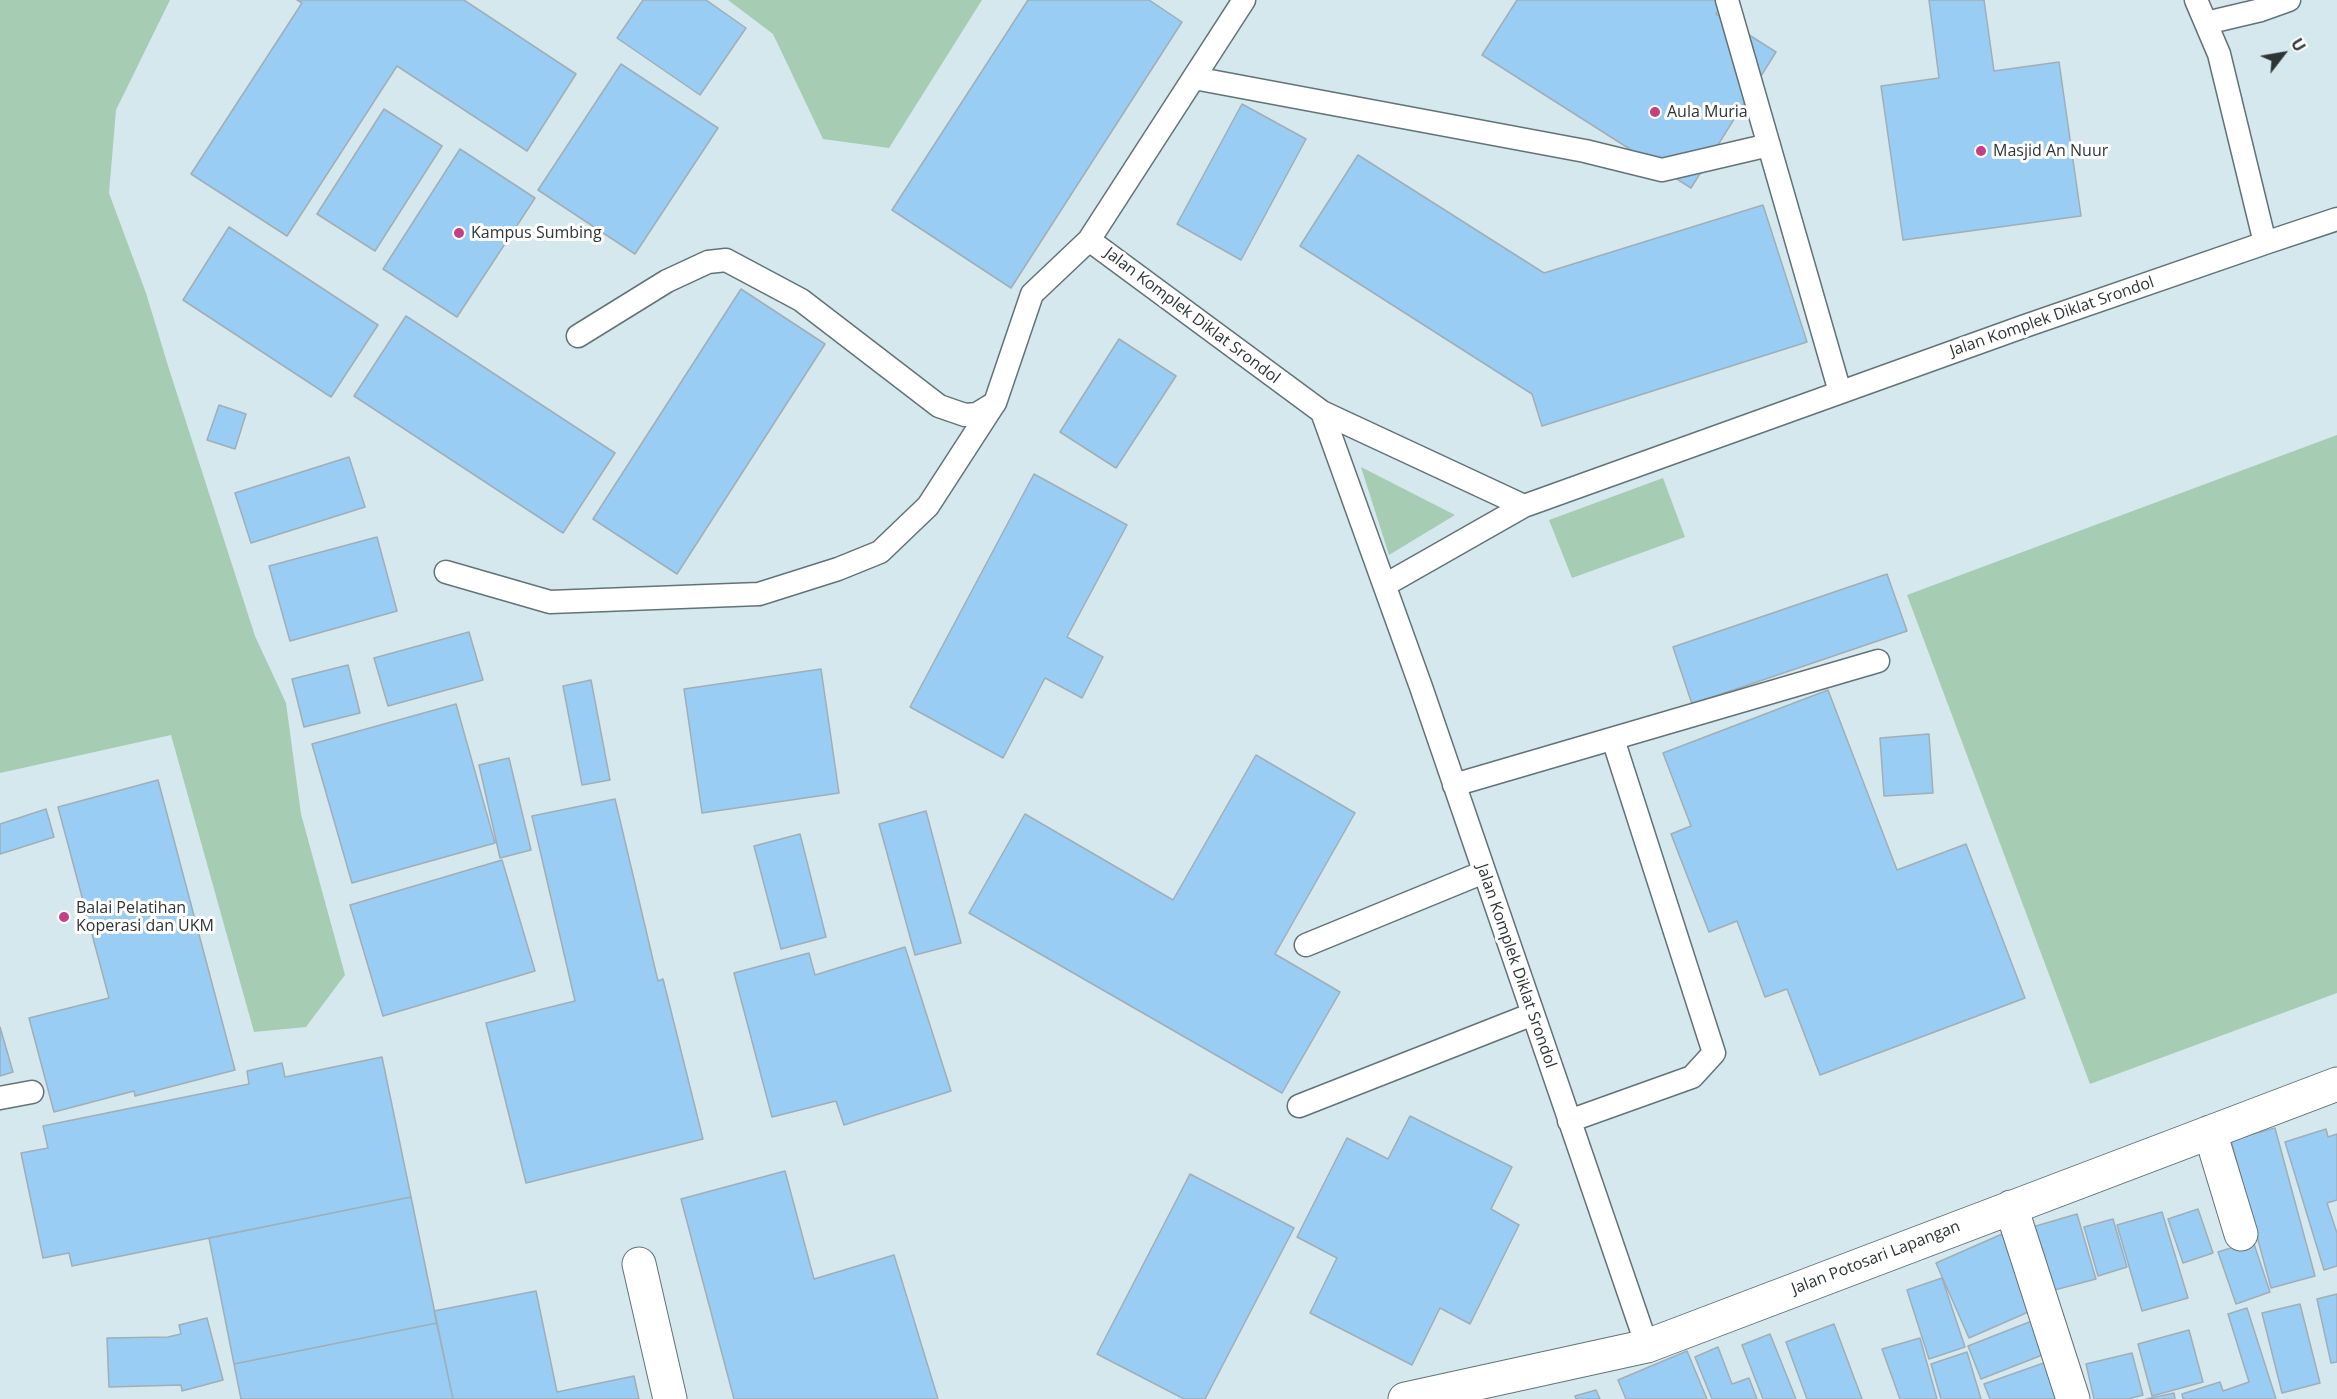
<!DOCTYPE html>
<html>
<head>
<meta charset="utf-8">
<style>
	body { margin:0 }
	#map { position:relative; width:2337px; height:1399px; overflow:hidden; background:#d4e8ed; font-family:"Open Sans",sans-serif }
	canvas { display:block }
	.north { position:absolute; left:2253px; top:24px; width:60px; height:60px; -webkit-text-stroke:4px #fff; paint-order:stroke; rotate:59deg; font-size:16px; font-weight:700; line-height:24px; text-align:center; color:#2e3537 }
	.north::after { content:''; display:block; margin:auto; width:21px; height:27px; background:#2e3537; clip-path:polygon(50% 0,100% 100%,50% 72%,0 100%) }
</style>
</head>
<body>
<div id="map">
<canvas width="2337" height="1399"></canvas>
<div class="north">U</div>
</div>
<script>
const ctx = document.querySelector('canvas').getContext('2d');
ctx.lineJoin = 'round';
function fillPath(path, color) {
  ctx.fillStyle = color;
  ctx.fill(path, 'evenodd');
}
function shape(rows) {
  const path = new Path2D();
  for (const r of rows) {
    path.moveTo(r[0], r[1]);
    for (let i = 2; i < r.length; i += 2) path.lineTo(r[i], r[i + 1]);
  }
  return path;
}
function trace(path, color, width, dash) {
  ctx.strokeStyle = color;
  ctx.lineWidth = width;
  ctx.lineCap = dash ? 'butt' : 'round';
  ctx.setLineDash(dash || []);
  ctx.stroke(path);
}
function label(font, color, halo, rows, align = 'center') {
  ctx.font = font + ' "Open Sans",sans-serif';
  ctx.lineWidth = 6;
  ctx.setLineDash([]);
  ctx.textBaseline = 'middle';
  ctx.strokeStyle = halo;
  ctx.fillStyle = color;
  for (const [text, x, y, turn = 0] of rows) {
    ctx.save();
    ctx.translate(x, y);
    ctx.rotate((+turn || 0) * Math.PI / 180);
    ctx.textAlign = isNaN(turn) ? turn : align;
    if (halo) ctx.strokeText(text, 0, 0);
    ctx.fillText(text, 0, 0);
    ctx.restore();
  }
}
fillPath(shape([
	[0,0,170,0,116,110,109,193,146,293,169,369,255,636,286,703,301,814,345,975,306,1027,254,1032,171,735,0,773],
	[728,0,982,0,889,148,823,139,773,34],
	[2337,435,2337,993,2090,1084,1907,595],
	[1361,467,1455,515,1389,555],
	[1663,478,1685,537,1572,578,1549,520]
]), '#a7ccb4');
const building = shape([
	[297,0,464,0,576,74,527,151,397,66,287,236,191,174,302,3,297,0],
	[643,0,706,0,746,28,700,95,617,38,643,0],
	[1028,0,1149,0,1182,22,1011,288,892,210,1028,0],
	[1517,0,1725,0,1716,14,1776,52,1691,188,1482,55,1517,0],
	[1929,0,1984,0,1994,71,2059,62,2081,216,1903,240,1881,86,1939,78,1929,0],
	[621,64,718,128,635,254,538,190,621,64],
	[1242,104,1306,139,1241,260,1177,224,1242,104],
	[384,109,442,146,375,251,317,214,384,109],
	[460,149,535,198,457,317,383,269,460,149],
	[1358,155,1544,273,1763,205,1807,342,1542,426,1532,394,1300,246,1358,155],
	[229,227,378,325,331,397,183,300,229,227],
	[741,289,825,344,677,574,593,519,741,289],
	[406,316,615,453,563,533,354,396,406,316],
	[1119,339,1176,376,1116,468,1060,432,1119,339],
	[219,405,246,414,235,449,207,440,219,405],
	[349,457,365,507,251,543,235,493,349,457],
	[1034,474,1127,525,1067,637,1103,657,1082,698,1045,678,1003,758,910,707,1034,474],
	[377,537,397,611,290,641,269,566,377,537],
	[1887,574,1907,631,1692,704,1673,647,1887,574],
	[469,632,483,680,388,706,374,658,469,632],
	[348,665,360,713,304,727,292,679,348,665],
	[821,669,839,793,702,813,684,689,821,669],
	[591,680,610,780,582,785,563,686,591,680],
	[1828,690,1897,870,1966,844,2025,998,1820,1075,1787,989,1765,997,1737,921,1709,932,1671,834,1691,826,1663,753,1828,690],
	[456,704,495,843,352,883,312,744,456,704],
	[1929,734,1933,793,1884,796,1880,738,1929,734],
	[1256,755,1355,813,1275,954,1340,992,1282,1093,969,913,1025,814,1173,900,1256,755],
	[509,758,531,850,500,858,479,765,509,758],
	[158,780,235,1070,135,1096,134,1091,54,1112,29,1018,109,998,58,807,158,780],
	[615,799,658,981,663,979,703,1139,526,1183,486,1023,575,1001,532,816,615,799],
	[46,809,54,837,0,854,0,824,46,809],
	[926,811,961,943,915,955,879,824,926,811],
	[800,834,826,937,781,949,754,846,800,834],
	[502,860,535,971,383,1016,350,905,502,860],
	[905,947,951,1091,844,1125,836,1101,772,1117,734,973,809,953,815,975,905,947],
	[0,1027,13,1072,0,1076,0,1027],
	[382,1057,411,1197,72,1266,69,1253,43,1258,21,1153,48,1148,43,1126,249,1084,247,1071,282,1063,285,1077,382,1057],
	[1410,1116,1512,1167,1491,1209,1519,1225,1470,1324,1440,1308,1412,1365,1310,1313,1337,1258,1297,1237,1347,1138,1388,1159,1410,1116],
	[2275,1128,2315,1276,2271,1288,2231,1140,2275,1128],
	[2326,1129,2328,1137,2337,1134,2337,1200,2327,1203,2337,1233,2337,1266,2324,1270,2285,1142,2326,1129],
	[785,1171,814,1279,894,1255,938,1399,734,1399,681,1199,785,1171],
	[1190,1174,1294,1228,1205,1399,1184,1399,1097,1354,1190,1174],
	[411,1197,437,1323,234,1364,209,1238,411,1197],
	[2198,1209,2213,1253,2183,1263,2168,1219,2198,1209],
	[2162,1212,2188,1298,2142,1311,2117,1225,2162,1212],
	[2077,1214,2096,1279,2047,1292,2029,1228,2077,1214],
	[2113,1219,2127,1267,2098,1276,2084,1227,2113,1219],
	[2009,1231,2042,1306,1969,1338,1936,1263,2009,1231],
	[2253,1241,2270,1292,2236,1304,2218,1252,2253,1241],
	[1942,1278,1965,1347,1929,1359,1907,1290,1942,1278],
	[536,1291,557,1392,634,1376,639,1399,453,1399,434,1311,536,1291],
	[2337,1294,2337,1362,2331,1363,2317,1299,2337,1294],
	[2300,1304,2320,1383,2282,1393,2262,1313,2300,1304],
	[2247,1308,2276,1399,2183,1399,2182,1394,2220,1382,2223,1391,2249,1382,2228,1314,2247,1308],
	[207,1318,223,1380,182,1391,181,1385,109,1387,107,1338,168,1337,181,1334,179,1325,207,1318],
	[2037,1319,2050,1352,1981,1379,1968,1346,2037,1319],
	[437,1323,453,1399,241,1399,234,1364,437,1323],
	[1834,1324,1862,1399,1807,1399,1786,1342,1834,1324],
	[2189,1330,2203,1382,2152,1396,2138,1344,2189,1330],
	[1770,1334,1796,1399,1763,1399,1742,1345,1770,1334],
	[1920,1338,1937,1399,1900,1399,1882,1349,1920,1338],
	[1718,1347,1732,1384,1749,1378,1757,1399,1712,1399,1695,1357,1718,1347],
	[1687,1351,1707,1399,1626,1399,1618,1380,1687,1351],
	[1967,1352,1981,1399,1941,1399,1931,1364,1967,1352],
	[2132,1353,2143,1395,2128,1399,2094,1399,2086,1364,2132,1353],
	[2055,1359,2068,1394,2055,1399,1990,1399,1984,1384,2055,1359],
	[1596,1390,1600,1399,1576,1399,1575,1396,1596,1390],
	[2174,1393,2175,1399,2146,1399,2174,1393]
]);
fillPath(building, '#99cdf3');
trace(building, '#a0aeb8', 1.5);
const lane = shape([
	[1244,0,1089,240,1322,412,1524,506,2025,326,2265,243,2219,54,2196,0],
	[1727,0,1840,392],
	[2206,23,2261,10,2289,0],
	[1194,78,1585,151,1662,170,1769,145],
	[2265,243,2337,219],
	[578,336,667,281,708,262,726,260,801,300,939,406,965,415,977,414,995,403,1032,294,1089,240],
	[1322,412,1421,687,1647,1346],
	[446,572,550,602,759,594,838,569,880,552,928,506,994,404],
	[1385,585,1524,506],
	[1454,785,1878,661],
	[1306,945,1484,872],
	[0,1098,32,1092],
	[1299,1106,1533,1014],
	[1569,1121,1692,1077,1714,1053,1613,739]
]);
const street = shape([
	[2210,1132,2241,1234],
	[2011,1207,2073,1399],
	[639,1264,670,1399],
	[1405,1399,1647,1346,2337,1084]
]);
trace(lane, '#627377', 25);
trace(street, '#627377', 35);
trace(lane, '#fff', 22);
trace(street, '#fff', 33);
for (const [x, y, r, color] of [
	[1655,112,6,"#c43f84"],
	[1981,151,6,"#c43f84"],
	[459,233,6,"#c43f84"],
	[64,917,6,"#c43f84"]
]) {
  const dot = new Path2D();
  dot.arc(x, y, r, 0, 2 * Math.PI);
  ctx.fillStyle = color;
  ctx.fill(dot);
  trace(dot, '#fff', 2);
}
label('16px', '#2e3537', '#fff', [
	["Aula Muria",1667,112],
	["Masjid An Nuur",1993,151],
	["Kampus Sumbing",471,233],
	["Balai Pelatihan",76,908],
	["Koperasi dan UKM",76,926]
], 'left');
label('16px', '#2e3537', '#fff', [
	["Jalan Komplek Diklat Srondol",1192,316,37],
	["Jalan Komplek Diklat Srondol",2052,317,-19],
	["Jalan Komplek Diklat Srondol",1516,966,71],
	["Jalan Potosari Lapangan",1876,1258,-21]
]);
</script>
</body>
</html>
